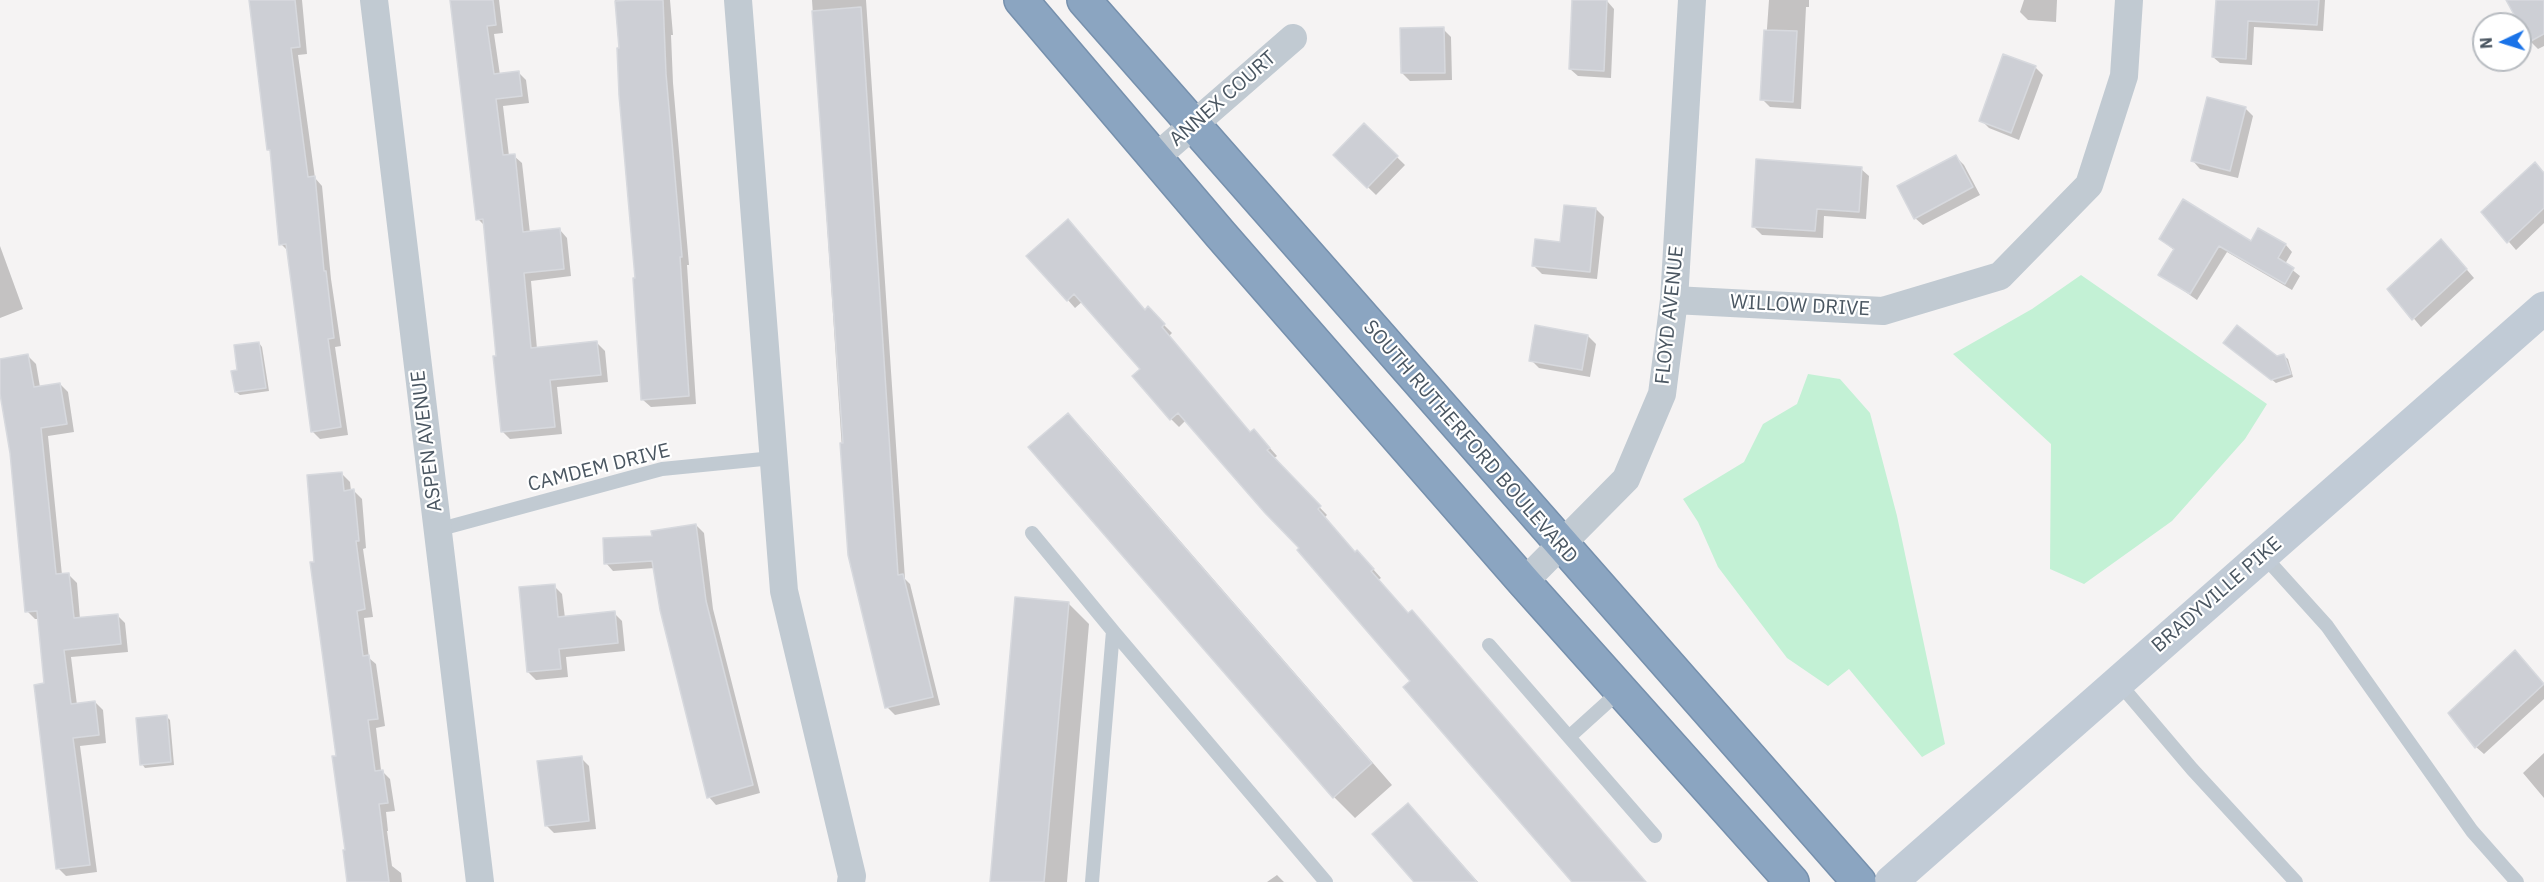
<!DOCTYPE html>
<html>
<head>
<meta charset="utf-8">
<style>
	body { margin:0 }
	#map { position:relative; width:2544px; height:882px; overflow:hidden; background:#f5f3f3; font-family:"IBM Plex Sans",sans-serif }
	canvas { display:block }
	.north { position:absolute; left:2472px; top:12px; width:60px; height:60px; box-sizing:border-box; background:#fff; border:2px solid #b7bbc0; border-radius:50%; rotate:266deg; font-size:16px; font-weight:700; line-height:24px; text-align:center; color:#4a5661 }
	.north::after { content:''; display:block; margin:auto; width:21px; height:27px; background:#1a73e8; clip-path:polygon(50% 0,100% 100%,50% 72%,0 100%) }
</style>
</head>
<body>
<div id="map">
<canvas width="2544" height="882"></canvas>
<div class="north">N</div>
</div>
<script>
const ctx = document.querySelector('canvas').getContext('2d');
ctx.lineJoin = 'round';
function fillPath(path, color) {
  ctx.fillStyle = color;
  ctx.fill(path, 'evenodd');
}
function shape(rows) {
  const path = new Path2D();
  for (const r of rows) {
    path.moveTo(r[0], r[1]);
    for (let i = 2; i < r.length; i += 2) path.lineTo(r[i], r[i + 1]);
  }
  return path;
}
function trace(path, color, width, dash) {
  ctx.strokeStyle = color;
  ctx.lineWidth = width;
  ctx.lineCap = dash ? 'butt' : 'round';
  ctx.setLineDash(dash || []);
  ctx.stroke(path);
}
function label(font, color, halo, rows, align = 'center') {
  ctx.font = font + ' "IBM Plex Sans",sans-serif';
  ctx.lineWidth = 4.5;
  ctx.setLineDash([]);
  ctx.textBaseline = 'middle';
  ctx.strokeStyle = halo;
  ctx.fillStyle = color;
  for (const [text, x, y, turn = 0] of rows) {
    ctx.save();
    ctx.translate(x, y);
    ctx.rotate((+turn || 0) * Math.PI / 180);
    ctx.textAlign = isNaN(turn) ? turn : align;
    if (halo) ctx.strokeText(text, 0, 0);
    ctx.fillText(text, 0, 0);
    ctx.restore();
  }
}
fillPath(shape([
	[2081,275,2267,404,2245,439,2172,521,2084,584,2050,569,2051,444,1953,354,2032,309],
	[1808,374,1840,379,1870,413,1897,516,1945,744,1922,757,1849,669,1828,686,1787,658,1718,567,1698,522,1683,499,1744,462,1763,424,1797,404]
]), '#c3f1d5');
fillPath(shape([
	[251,0,302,0,307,54,298,55,315,178,322,186,331,279,341,346,335,347,348,435,320,439,312,431,289,252,281,244,272,153,268,149],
	[451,0,499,0,503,33,494,34,500,75,518,72,526,80,529,103,503,106,509,156,514,156,522,163,530,233,560,230,567,238,571,276,531,281,537,349,597,343,605,351,608,382,557,387,562,434,510,439,503,432,485,226,478,219],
	[615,0,670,0,673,35,671,35,673,83,689,265,687,265,696,404,651,407,643,400,637,280],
	[812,0,866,0,905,579,910,584,940,705,895,715,887,707,849,554],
	[1574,0,1607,1,1614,9,1611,78,1578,76,1570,69],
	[1769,0,1809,0,1809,7,1806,7,1801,109,1770,107,1762,99],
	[2024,0,2057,0,2056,22,2028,20,2020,12],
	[2217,0,2325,0,2323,31,2254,27,2252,65,2220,63,2213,57],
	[2508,0,2544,0,2544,46,2538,49,2530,41],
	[1443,29,1451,37,1452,80,1410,81,1402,73],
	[2035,67,2043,75,2019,140,1989,128,1981,120],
	[2245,108,2253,116,2238,178,2200,169,2193,161],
	[1364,125,1405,165,1376,195,1335,155],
	[1956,157,1964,165,1980,195,1923,225,1915,218],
	[1861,169,1869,176,1866,219,1824,216,1823,238,1762,235,1754,227],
	[2544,174,2544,223,2516,250,2483,212],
	[1596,209,1604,217,1597,279,1542,274,1534,266,1561,243],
	[2259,230,2286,245,2292,252,2285,264,2300,276,2292,290,2227,252,2197,300,2160,274,2174,250,2160,239,2251,243],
	[0,246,23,309,0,318],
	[2449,249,2474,278,2421,327,2389,289],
	[1029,256,1145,311,1148,309,1172,333,1169,336,1251,434,1262,439,1277,456,1273,459,1327,515,1324,518,1356,554,1365,560,1381,578,1378,580,1645,882,1574,882,1412,681,1301,548,1186,420,1179,427,1171,419,1134,376,1142,369,1083,301,1075,308],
	[1588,336,1596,344,1590,377,1539,368,1531,360],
	[259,343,262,347,269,391,240,395,236,392,239,371],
	[2229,346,2277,358,2284,356,2288,359,2293,377,2276,383],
	[28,356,36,364,40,387,60,384,68,392,74,432,48,436,62,575,69,575,77,583,80,619,117,615,125,623,128,652,71,657,77,705,95,702,103,710,106,743,80,746,97,872,66,876,58,868,46,685,39,619,35,619,27,611,11,453,0,385,0,361],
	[1068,415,1089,436,1392,785,1355,818,1334,797],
	[342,474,350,482,351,491,354,491,362,499,366,548,363,549,373,617,364,618,369,658,376,664,385,726,376,728,381,770,390,779,395,811,386,812,388,831,387,831,392,866,401,873,402,882,349,882,347,851,316,563],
	[696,525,704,533,713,609,760,793,716,805,709,797,655,568,613,571,606,563,653,538],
	[554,586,562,594,565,618,614,613,622,621,625,651,566,657,568,677,536,680,528,672],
	[1068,603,1089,624,1067,882,992,882],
	[2522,659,2544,685,2544,699,2484,754,2476,747],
	[167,717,170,720,174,765,145,768,142,764],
	[2544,753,2544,798,2523,773],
	[581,758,589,766,596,829,554,833,546,825],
	[1408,805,1428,826,1478,882,1416,882],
	[1277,875,1284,882,1267,882]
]), '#0003');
const building = shape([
	[249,0,295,0,300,47,291,48,308,177,315,176,324,271,326,271,334,338,328,339,341,427,311,432,286,244,279,245,270,150,267,150,249,0],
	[450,0,493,0,496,25,487,26,494,74,519,71,522,96,496,99,503,155,515,154,523,232,560,228,564,269,524,273,531,348,597,341,601,375,550,380,555,427,501,432,493,356,496,356,483,219,476,220,450,0],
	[632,0,663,0,666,74,682,257,680,257,689,396,641,400,633,278,635,278,619,95,617,48,619,48,615,1,632,0],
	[1572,0,1607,0,1604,71,1569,69,1572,0],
	[2216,0,2319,0,2317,25,2248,21,2246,59,2212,57,2216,0],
	[2506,0,2544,0,2544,34,2529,42,2506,0],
	[861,7,898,575,903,574,933,697,885,708,848,555,840,443,843,443,812,11,861,7],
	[1444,27,1445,73,1401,73,1400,28,1444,27],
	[1764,30,1797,31,1793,102,1760,100,1764,30],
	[2003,54,2036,66,2011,133,1979,121,2003,54],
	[2207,97,2246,107,2230,171,2191,161,2207,97],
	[1364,123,1398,156,1367,188,1333,155,1364,123],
	[1956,155,1973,187,1914,219,1897,186,1956,155],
	[1756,159,1862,167,1859,212,1817,209,1815,231,1752,227,1756,159],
	[2535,162,2544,173,2544,208,2507,243,2481,212,2535,162],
	[2183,199,2251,241,2258,228,2286,244,2278,258,2294,268,2285,284,2219,246,2190,294,2158,275,2174,249,2159,239,2183,199],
	[1564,205,1596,208,1590,272,1532,266,1535,239,1560,242,1564,205],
	[1068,219,1145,310,1148,306,1165,324,1162,327,1250,432,1254,429,1270,448,1267,450,1321,506,1318,509,1355,552,1357,550,1374,569,1371,571,1408,613,1412,610,1646,882,1572,882,1403,687,1410,681,1297,550,1299,548,1265,513,1178,413,1170,420,1132,376,1140,369,1074,294,1067,301,1026,256,1068,219],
	[2441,239,2467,269,2412,320,2387,289,2441,239],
	[1535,325,1588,335,1582,370,1529,361,1535,325],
	[2237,325,2277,356,2284,354,2291,374,2271,380,2223,343,2237,325],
	[259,342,266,388,235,392,231,371,237,370,234,345,259,342],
	[28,354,34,387,60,383,67,424,41,428,56,574,69,573,74,618,118,614,121,644,64,650,71,704,95,701,99,735,73,738,90,865,56,869,34,685,44,683,37,611,25,612,10,453,0,394,0,359,28,354],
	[1068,413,1372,763,1333,798,1028,447,1068,413],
	[342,472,344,491,354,489,359,541,356,541,365,609,357,611,363,656,369,655,378,719,368,720,375,771,383,770,388,803,379,804,389,882,347,882,343,850,345,850,332,756,336,756,310,562,314,562,307,475,342,472],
	[696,524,706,601,753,785,707,798,660,610,652,561,604,564,603,538,652,536,651,531,696,524],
	[555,584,558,617,615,611,618,643,559,649,561,669,527,672,519,587,555,584],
	[1015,597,1069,602,1044,882,990,882,1015,597],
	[2515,650,2544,684,2475,748,2448,713,2515,650],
	[167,715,171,762,140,765,136,718,167,715],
	[582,756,589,821,545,826,537,761,582,756],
	[1408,803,1477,882,1414,882,1372,834,1408,803]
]);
fillPath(building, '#cdcfd5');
trace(building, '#d7d9de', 1.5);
const highway = shape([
	[1021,0,1221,235,1524,582,1792,882],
	[1084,0,1859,882]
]);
trace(highway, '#7690ad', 36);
trace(shape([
	[437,530,662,469,773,458],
	[1032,533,1113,631],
	[2263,555,2327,626,2472,831,2517,882],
	[1489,645,1655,836],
	[2118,682,2192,769,2296,882],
	[1569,737,1621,690],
	[1092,882,1113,631,1326,882]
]), '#c1cad2', 14);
trace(shape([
	[374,0,480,882],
	[738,0,784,591,852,876,851,882],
	[1154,159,1293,38],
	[1674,300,1883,311,2000,276,2089,185,2124,76,2129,0],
	[1524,582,1626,479,1662,394,1674,300,1692,0]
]), '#c1cad2', 28);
trace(shape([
	[1891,882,2544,308]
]), '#c1cbd6', 33);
trace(highway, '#8ba5c1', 33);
label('20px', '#4a5661', '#fff', [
	["ANNEX COURT",1223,99,-41],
	["WILLOW DRIVE",1800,306,3],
	["FLOYD AVENUE",1670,315,-84],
	["ASPEN AVENUE",427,441,-97],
	["SOUTH RUTHERFORD BOULEVARD",1470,442,49],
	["CAMDEM DRIVE",599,468,-14],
	["BRADYVILLE PIKE",2217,595,-41]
]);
</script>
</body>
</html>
